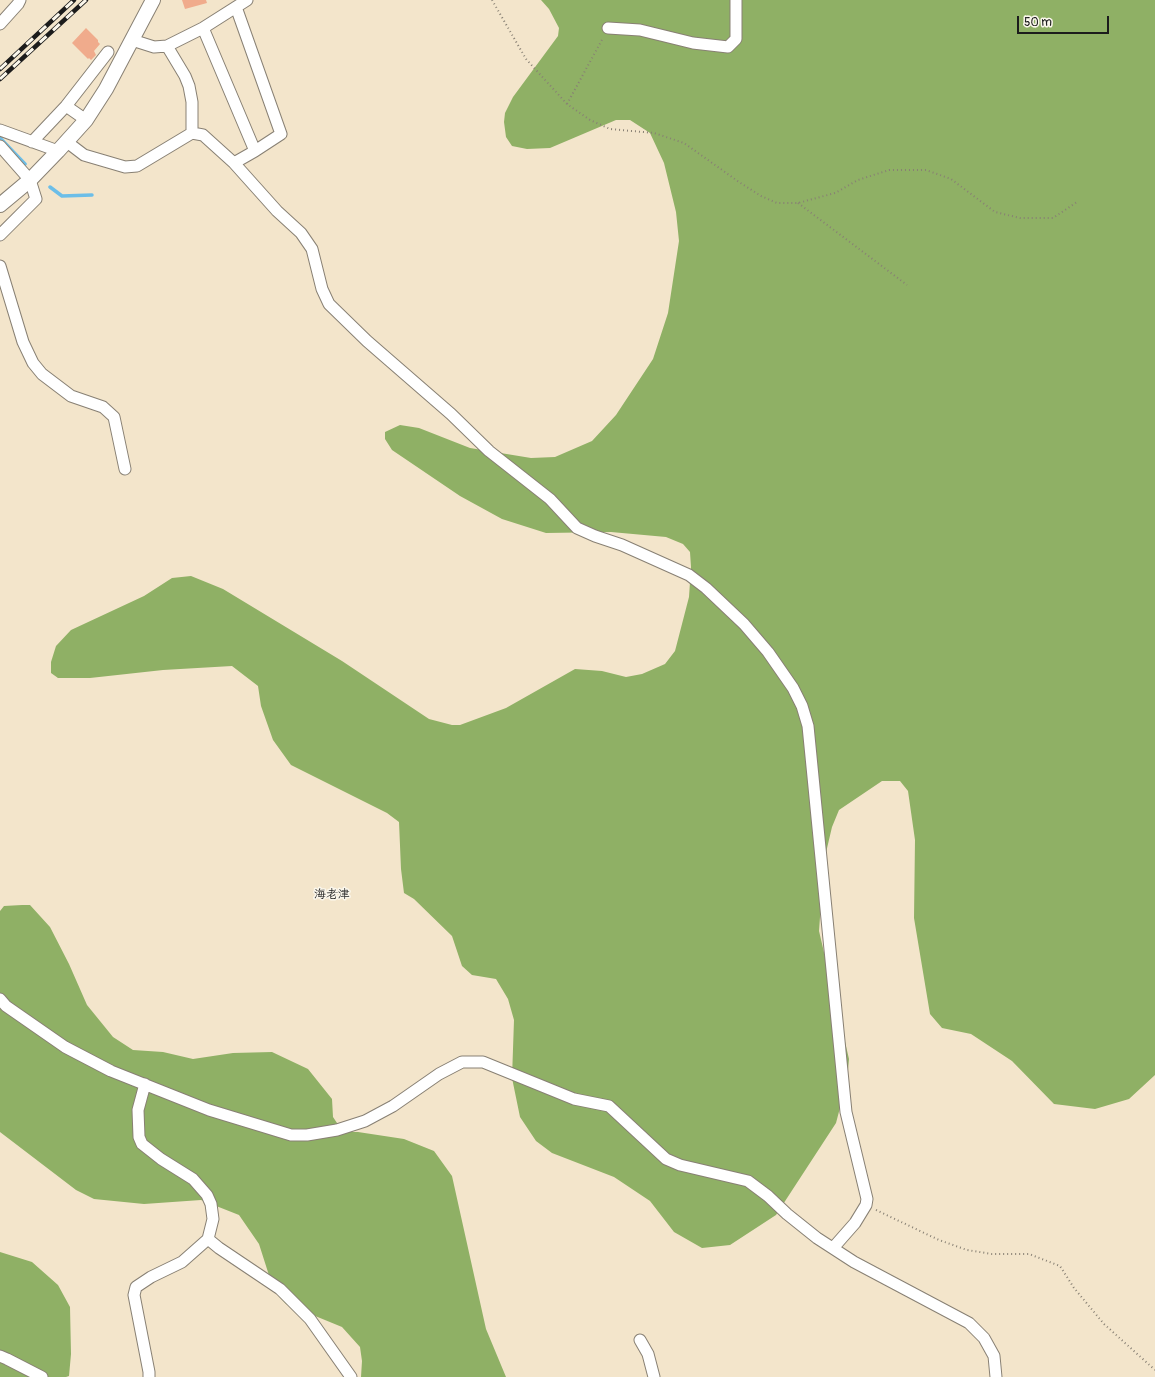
<!DOCTYPE html>
<html>
<head>
<meta charset="utf-8">
<style>
	body { margin:0 }
	#map { position:relative; width:1155px; height:1377px; overflow:hidden; background:#f3e5cb; font-family:Pangolin,sans-serif }
	canvas { display:block }
	.scale { position:absolute; left:1017px; top:16px; width:92px; height:18px; box-sizing:border-box; border:2px solid #1c1c1c; border-top:0; padding-left:5px; font-size:12px; line-height:14px; white-space:nowrap; color:#1c1c1c; -webkit-text-stroke:3px #fbf7ec; paint-order:stroke }
</style>
</head>
<body>
<div id="map">
<canvas width="1155" height="1377"></canvas>
<div class="scale">50 m</div>
</div>
<script>
const ctx = document.querySelector('canvas').getContext('2d');
ctx.lineJoin = 'round';
function fillPath(path, color) {
  ctx.fillStyle = color;
  ctx.fill(path, 'evenodd');
}
function shape(rows) {
  const path = new Path2D();
  for (const r of rows) {
    path.moveTo(r[0], r[1]);
    for (let i = 2; i < r.length; i += 2) path.lineTo(r[i], r[i + 1]);
  }
  return path;
}
function trace(path, color, width, dash) {
  ctx.strokeStyle = color;
  ctx.lineWidth = width;
  ctx.lineCap = dash ? 'butt' : 'round';
  ctx.setLineDash(dash || []);
  ctx.stroke(path);
}
function label(font, color, halo, rows, align = 'center') {
  ctx.font = font + ' Pangolin,"Klee One",sans-serif';
  ctx.lineWidth = 3;
  ctx.setLineDash([]);
  ctx.textBaseline = 'middle';
  ctx.strokeStyle = halo;
  ctx.fillStyle = color;
  for (const [text, x, y, turn = 0] of rows) {
    ctx.save();
    ctx.translate(x, y);
    ctx.rotate((+turn || 0) * Math.PI / 180);
    ctx.textAlign = isNaN(turn) ? turn : align;
    if (halo) ctx.strokeText(text, 0, 0);
    ctx.fillText(text, 0, 0);
    ctx.restore();
  }
}
fillPath(shape([
	[541,0,1155,0,1155,1075,1129,1099,1095,1109,1054,1104,1012,1061,971,1034,942,1028,930,1014,914,918,915,840,908,791,900,781,882,781,839,810,832,827,824,861,819,931,849,1059,847,1081,836,1123,776,1215,730,1245,702,1248,674,1232,650,1201,614,1177,552,1153,536,1141,520,1117,512,1078,514,1020,508,999,496,979,472,975,462,966,452,936,414,899,404,893,401,869,399,822,387,813,291,765,273,740,261,706,258,686,232,666,163,670,90,678,58,678,51,673,51,662,56,646,71,630,144,596,172,578,191,576,223,589,342,661,429,719,452,725,460,725,506,708,575,669,602,671,626,677,642,674,665,664,675,651,689,597,691,567,690,552,683,544,666,537,611,532,546,533,502,519,460,496,392,450,385,439,385,432,400,425,419,428,470,448,531,458,555,457,592,441,616,415,653,359,668,313,679,241,676,212,664,163,650,133,630,120,616,120,550,148,527,149,512,146,506,137,504,122,505,113,513,97,558,36,559,28,549,9],
	[22,905,30,905,50,927,69,964,87,1005,113,1037,133,1050,163,1052,193,1059,233,1053,272,1052,308,1069,332,1099,333,1117,343,1132,358,1132,404,1139,434,1151,452,1176,486,1329,506,1377,361,1377,362,1361,360,1347,342,1327,286,1304,274,1291,259,1244,239,1215,201,1200,144,1204,94,1199,76,1190,0,1132,0,911,4,906],
	[0,1252,32,1262,58,1285,70,1307,71,1354,69,1376,66,1377,0,1377]
]), '#8fb065');
trace(shape([
	[0,138,25,164],
	[50,187,62,196,92,195]
]), '#6cbee8', 3.5);
fillPath(shape([
	[182,0,206,0,207,3,185,9],
	[86,28,98,40,98,42,100,44,94,51,96,55,91,60,89,58,88,59,72,43]
]), '#f0ab8c');
const minor = shape([
	[0,24,18,4,20,0],
	[203,28,255,151],
	[608,28,640,30,693,43,728,47,736,39,736,0],
	[132,40,154,47,167,46,203,28,247,0],
	[167,46,185,76,189,86,192,102,192,133],
	[66,106,86,120],
	[0,130,58,151],
	[32,142,66,106,108,52],
	[67,142,84,155,125,167,137,166,192,133,203,135,234,163,277,211,301,233,312,249,322,289,329,304,367,341,451,414,489,451,550,499,577,528,595,536,622,545,689,575,706,588,744,624,768,652,793,688,802,706,808,726,846,1112,867,1199,866,1205,855,1223,833,1248],
	[0,146,30,180,36,199,0,235],
	[234,163,255,151,281,134,236,7],
	[0,266,23,342,33,363,42,374,71,396,103,407,114,417,125,469],
	[0,999,6,1006,65,1047,111,1071,209,1110,291,1135,307,1135,337,1130,365,1121,393,1106,439,1074,462,1062,483,1062,574,1099,609,1106,666,1159,680,1165,748,1181,768,1196,787,1214,817,1238,854,1262,969,1323,984,1338,994,1356,996,1377],
	[145,1084,138,1110,139,1137,142,1144,161,1159,193,1179,207,1195,211,1204,213,1219,208,1239,182,1262,151,1277,136,1287,134,1295,149,1372,149,1377],
	[208,1239,219,1248,280,1289,310,1319,351,1377],
	[640,1340,648,1354,654,1377],
	[0,1356,7,1359,42,1377]
]);
const tertiary = shape([
	[0,205,30,180,58,151,86,120,106,89,153,0]
]);
trace(minor, '#888074', 13);
trace(tertiary, '#888074', 16);
trace(shape([
	[492,0,526,59,567,104,590,120,610,129,654,133,684,143,739,182,761,196,777,203,798,203,835,193,858,180,889,170,926,170,951,179,995,212,1020,218,1053,218,1077,202],
	[567,104,603,38],
	[798,203,907,285],
	[876,1210,939,1240,967,1250,992,1254,1029,1254,1060,1266,1074,1288,1104,1324,1155,1370]
]), '#888074', 2, [1, 3]);
trace(minor, '#fff', 11);
trace(tertiary, '#fff', 14);
const rail = shape([
	[0,69,74,0],
	[0,79,86,0]
]);
trace(rail, '#1c1c1c', 4.5);
trace(rail, '#fbf7ec', 3, [9]);
label('bold 12px', '#1c1c1c', '#fbf7ec', [
	["海老津",332,895]
]);
</script>
</body>
</html>
